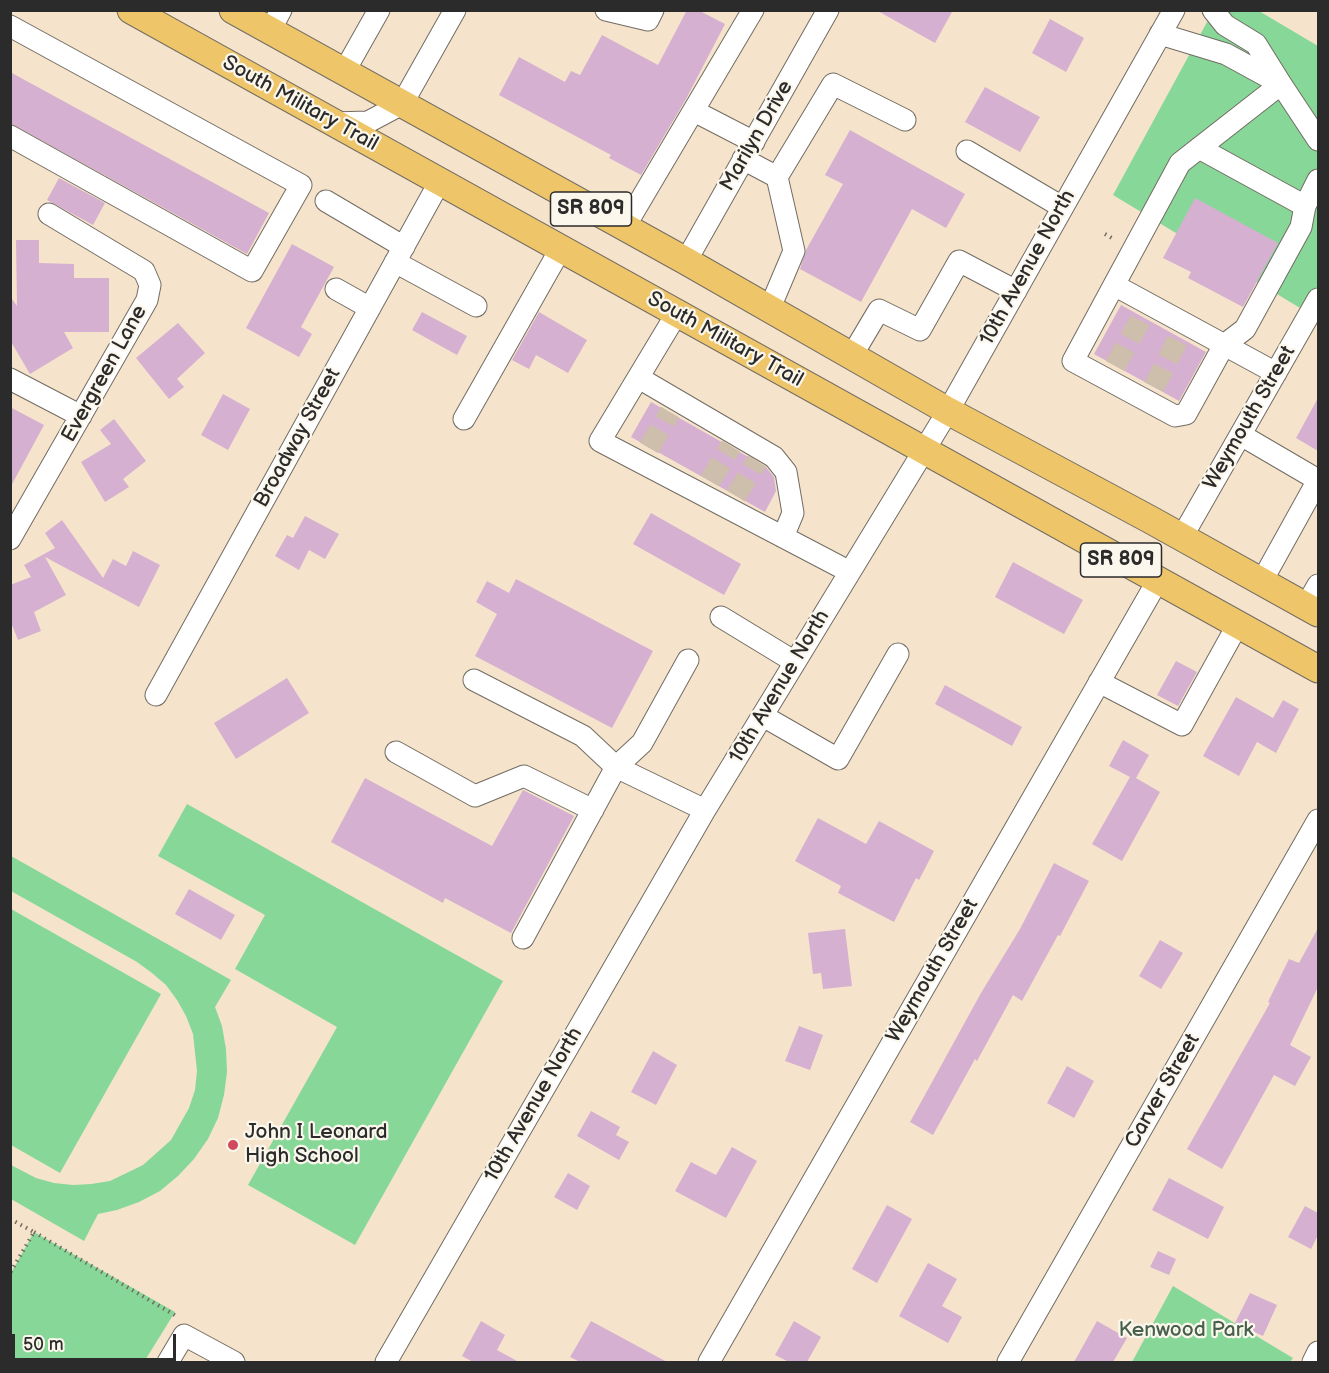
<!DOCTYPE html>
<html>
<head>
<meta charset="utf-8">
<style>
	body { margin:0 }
	#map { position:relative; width:1329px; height:1373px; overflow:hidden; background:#f5e4cb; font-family:"Balsamiq Sans",sans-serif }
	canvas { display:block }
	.frame { position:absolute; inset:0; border:12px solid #2b2b2b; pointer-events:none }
	.scale { position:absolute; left:12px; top:1334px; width:164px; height:27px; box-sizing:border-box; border:3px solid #2b2b2b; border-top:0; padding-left:8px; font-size:18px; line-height:21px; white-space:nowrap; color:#2b2b2b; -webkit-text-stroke:4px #fbf7ec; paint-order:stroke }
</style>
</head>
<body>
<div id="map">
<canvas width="1329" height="1373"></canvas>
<div class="frame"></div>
<div class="scale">50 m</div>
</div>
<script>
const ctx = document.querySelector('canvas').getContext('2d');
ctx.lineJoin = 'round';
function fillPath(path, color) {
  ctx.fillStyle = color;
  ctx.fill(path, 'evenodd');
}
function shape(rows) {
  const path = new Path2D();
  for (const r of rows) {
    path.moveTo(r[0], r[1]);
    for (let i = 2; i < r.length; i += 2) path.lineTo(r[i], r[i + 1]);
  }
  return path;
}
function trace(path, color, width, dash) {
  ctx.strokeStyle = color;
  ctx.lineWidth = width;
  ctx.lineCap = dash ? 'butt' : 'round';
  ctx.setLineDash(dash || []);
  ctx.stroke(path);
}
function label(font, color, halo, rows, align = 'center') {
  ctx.font = font + ' "Balsamiq Sans",sans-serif';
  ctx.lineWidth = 4.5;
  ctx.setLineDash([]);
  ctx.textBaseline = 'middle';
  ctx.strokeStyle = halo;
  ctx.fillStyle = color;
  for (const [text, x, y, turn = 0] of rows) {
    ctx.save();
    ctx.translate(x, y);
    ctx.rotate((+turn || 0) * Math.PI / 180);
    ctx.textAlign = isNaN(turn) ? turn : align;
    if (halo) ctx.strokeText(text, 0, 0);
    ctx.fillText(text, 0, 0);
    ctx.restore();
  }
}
fillPath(shape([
	[1213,11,1259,11,1318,46,1318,299,1310,314,1113,195],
	[187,804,503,981,355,1245,248,1185,337,1027,235,969,265,915,158,856],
	[11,856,231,980,215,1007,222,1026,226,1049,227,1072,224,1095,218,1118,208,1139,194,1159,178,1176,160,1191,139,1202,117,1210,98,1214,84,1241,11,1199,11,1165,36,1178,54,1183,73,1185,91,1184,110,1181,143,1165,171,1140,189,1108,195,1090,197,1071,193,1034,186,1016,177,1000,166,985,152,973,137,962,11,891],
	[11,909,161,994,60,1173,11,1145],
	[34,1232,175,1312,144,1362,11,1362,11,1273],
	[1173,1286,1293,1358,1290,1362,1132,1362]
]), '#87d898');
fillPath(shape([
	[687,10,698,10,725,24,686,99,641,175,609,158,611,155,499,95,519,57,565,82,571,71,580,75,602,35,658,65],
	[876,10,953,10,935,43],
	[1050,19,1084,38,1066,72,1032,53],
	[10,72,269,213,247,254,10,123],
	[985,87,1040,117,1020,152,965,122],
	[850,130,965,194,946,228,912,209,861,302,800,269,806,250,843,184,825,175],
	[59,178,105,203,93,225,47,200],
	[1195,198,1278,243,1243,307,1188,278,1191,272,1163,258],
	[16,240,39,240,39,263,74,264,74,278,109,278,109,332,64,332,73,348,30,374,10,340,10,296,17,306],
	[292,244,334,267,301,327,312,334,299,357,246,328],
	[1121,305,1206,352,1179,401,1094,354],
	[422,312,467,336,457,355,412,330],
	[539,312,587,340,568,373,536,355,529,369,512,360],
	[178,323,205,353,177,379,184,387,169,399,136,358],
	[223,394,250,409,228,450,201,435],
	[1318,398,1318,451,1296,438],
	[651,402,766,467,774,477,776,491,765,512,631,437],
	[10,407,44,425,10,488],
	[114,419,146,461,123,479,129,487,105,502,81,462,111,444,100,430],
	[651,513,741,564,724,595,633,544],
	[305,516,339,534,325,559,309,550,299,570,275,556,287,535,293,538],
	[62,520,103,578,113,559,126,566,133,551,160,565,139,607,45,557,66,595,34,612,41,631,18,640,10,620,10,585,31,577,24,565,55,548,45,533],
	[1013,562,1083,600,1064,634,995,597],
	[516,579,653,651,612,728,475,656,497,614,476,602,487,581,509,593],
	[1176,661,1197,672,1178,706,1157,695],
	[287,678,309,713,236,759,214,723],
	[945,685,1022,727,1012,746,935,704],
	[1236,697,1273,718,1283,700,1299,709,1276,753,1257,742,1239,776,1203,756],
	[1123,740,1149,755,1136,778,1160,792,1122,861,1092,844,1130,777,1109,766],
	[365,778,492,846,523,790,574,816,511,933,445,898,443,903,331,842],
	[818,818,866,844,879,821,934,851,919,880,916,878,894,922,838,893,841,886,795,861],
	[1054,863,1089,881,1060,936,1058,935,1022,1001,1013,995,977,1061,975,1059,933,1135,910,1122,981,993,1020,929],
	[189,889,235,915,221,940,175,914],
	[1318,928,1318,987,1290,1045,1311,1057,1295,1086,1274,1075,1222,1169,1187,1149,1270,1003,1268,1002,1289,959,1299,963],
	[845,929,852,986,823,989,821,973,813,974,808,933],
	[1160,940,1183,953,1161,989,1139,976],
	[799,1026,823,1035,810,1070,785,1061],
	[653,1051,677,1065,656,1105,631,1092],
	[1067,1066,1094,1081,1074,1118,1047,1103],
	[591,1111,620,1127,616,1135,629,1142,619,1160,577,1136],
	[732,1147,757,1161,726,1218,675,1191,691,1162,716,1175],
	[568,1173,590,1186,577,1210,554,1197],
	[1169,1178,1224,1207,1208,1239,1152,1210],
	[887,1205,912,1219,877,1283,852,1269],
	[1305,1206,1318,1213,1318,1235,1311,1249,1288,1237],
	[1158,1251,1176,1259,1169,1275,1150,1267],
	[928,1263,957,1279,942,1306,962,1317,948,1343,899,1316],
	[1250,1293,1277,1305,1263,1336,1235,1323],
	[481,1321,505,1335,497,1350,519,1362,473,1362,462,1356],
	[591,1321,667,1362,580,1362,570,1357],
	[794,1321,821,1337,807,1362,789,1362,775,1355],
	[1097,1321,1127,1338,1113,1362,1074,1362]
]), '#d6b0d0');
trace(shape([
	[1115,366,1142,317],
	[1154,387,1179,337],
	[649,448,670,412],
	[710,481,731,446],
	[736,496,757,461]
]), '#cdbfab', 21, [21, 10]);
const minor = shape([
	[606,10,648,20,653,10],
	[10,26,301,185,252,271,10,136],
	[270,31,281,10],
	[1160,34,1226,54,1281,84,1256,44,1225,25,1213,10],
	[344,72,379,10],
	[694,111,754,142],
	[333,123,368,122,402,104,455,10],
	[1199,148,1305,206,1318,180],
	[967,151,1062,207],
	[743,159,777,177,794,251,769,310],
	[777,177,833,84,905,120],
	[326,201,404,247],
	[624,228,753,10],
	[686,261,828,10],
	[395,262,476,306],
	[1114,285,1073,361,1175,416,1186,414,1224,345,1245,329,1301,227,1305,206],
	[336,289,370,308],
	[677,313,600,441,850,572],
	[851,357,879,310,920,330,959,261,1016,291],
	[1276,373,1114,285,1180,163,1281,84,1318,140],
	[639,378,774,457,786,472,793,513,783,537],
	[10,379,81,416],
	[464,419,561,248],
	[1241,435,1318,480,1262,581],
	[1182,537,1318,299],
	[10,539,147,300,150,285,144,271,49,214],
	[1306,606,1318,585],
	[721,617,795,662],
	[474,680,583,736,616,767,642,743,688,660],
	[1099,682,1182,725,1238,624],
	[156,695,440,181],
	[763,716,838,759,898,654],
	[396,752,475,796,524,776,593,810],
	[523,938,616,767,705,810],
	[168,1362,184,1335,234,1362],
	[386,1362,705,810,948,411,1174,10],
	[709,1362,1158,580],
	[1008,1362,1318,820],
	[1313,1362,1318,1352]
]);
const major = shape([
	[131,10,1318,669],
	[233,10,686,261,948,411,1151,520,1318,613]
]);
trace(minor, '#726c63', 23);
trace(major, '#726c63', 29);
trace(shape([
	[1105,234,1115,240],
	[10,1219,34,1232,10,1273],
	[34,1232,178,1317]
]), '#726c63', 4, [1.5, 4.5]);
trace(minor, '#fff', 21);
trace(major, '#eec569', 27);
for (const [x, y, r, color] of [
	[233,1145,6,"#d1495b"]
]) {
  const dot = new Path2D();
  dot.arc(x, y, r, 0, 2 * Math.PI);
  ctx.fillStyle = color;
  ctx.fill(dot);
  trace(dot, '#fbf7ec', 2);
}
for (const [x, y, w] of [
	[591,209,81],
	[1121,560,81]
]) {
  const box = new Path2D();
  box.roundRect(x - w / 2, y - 17, w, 34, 4.5);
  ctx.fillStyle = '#fbf7ec';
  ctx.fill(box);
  trace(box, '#2b2b2b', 1.5);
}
label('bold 20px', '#2b2b2b', null, [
	["SR 809",591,209],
	["SR 809",1121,560]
]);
label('21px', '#2b2b2b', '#fbf7ec', [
	["South Military Trail",300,104,29],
	["Marilyn Drive",757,136,-60],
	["10th Avenue North",1028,268,-61],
	["South Military Trail",725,340,29],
	["Evergreen Lane",105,374,-61],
	["Weymouth Street",1250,418,-60],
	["Broadway Street",298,438,-61],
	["10th Avenue North",780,687,-59],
	["Weymouth Street",933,971,-60],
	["Carver Street",1163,1091,-60],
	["10th Avenue North",534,1105,-60]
]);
label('21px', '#2b2b2b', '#fbf7ec', [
	["John I Leonard",245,1133],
	["High School",245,1157]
], 'left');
label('21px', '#475f4c', '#fbf7ec', [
	["Kenwood Park",1186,1331]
]);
</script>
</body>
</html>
